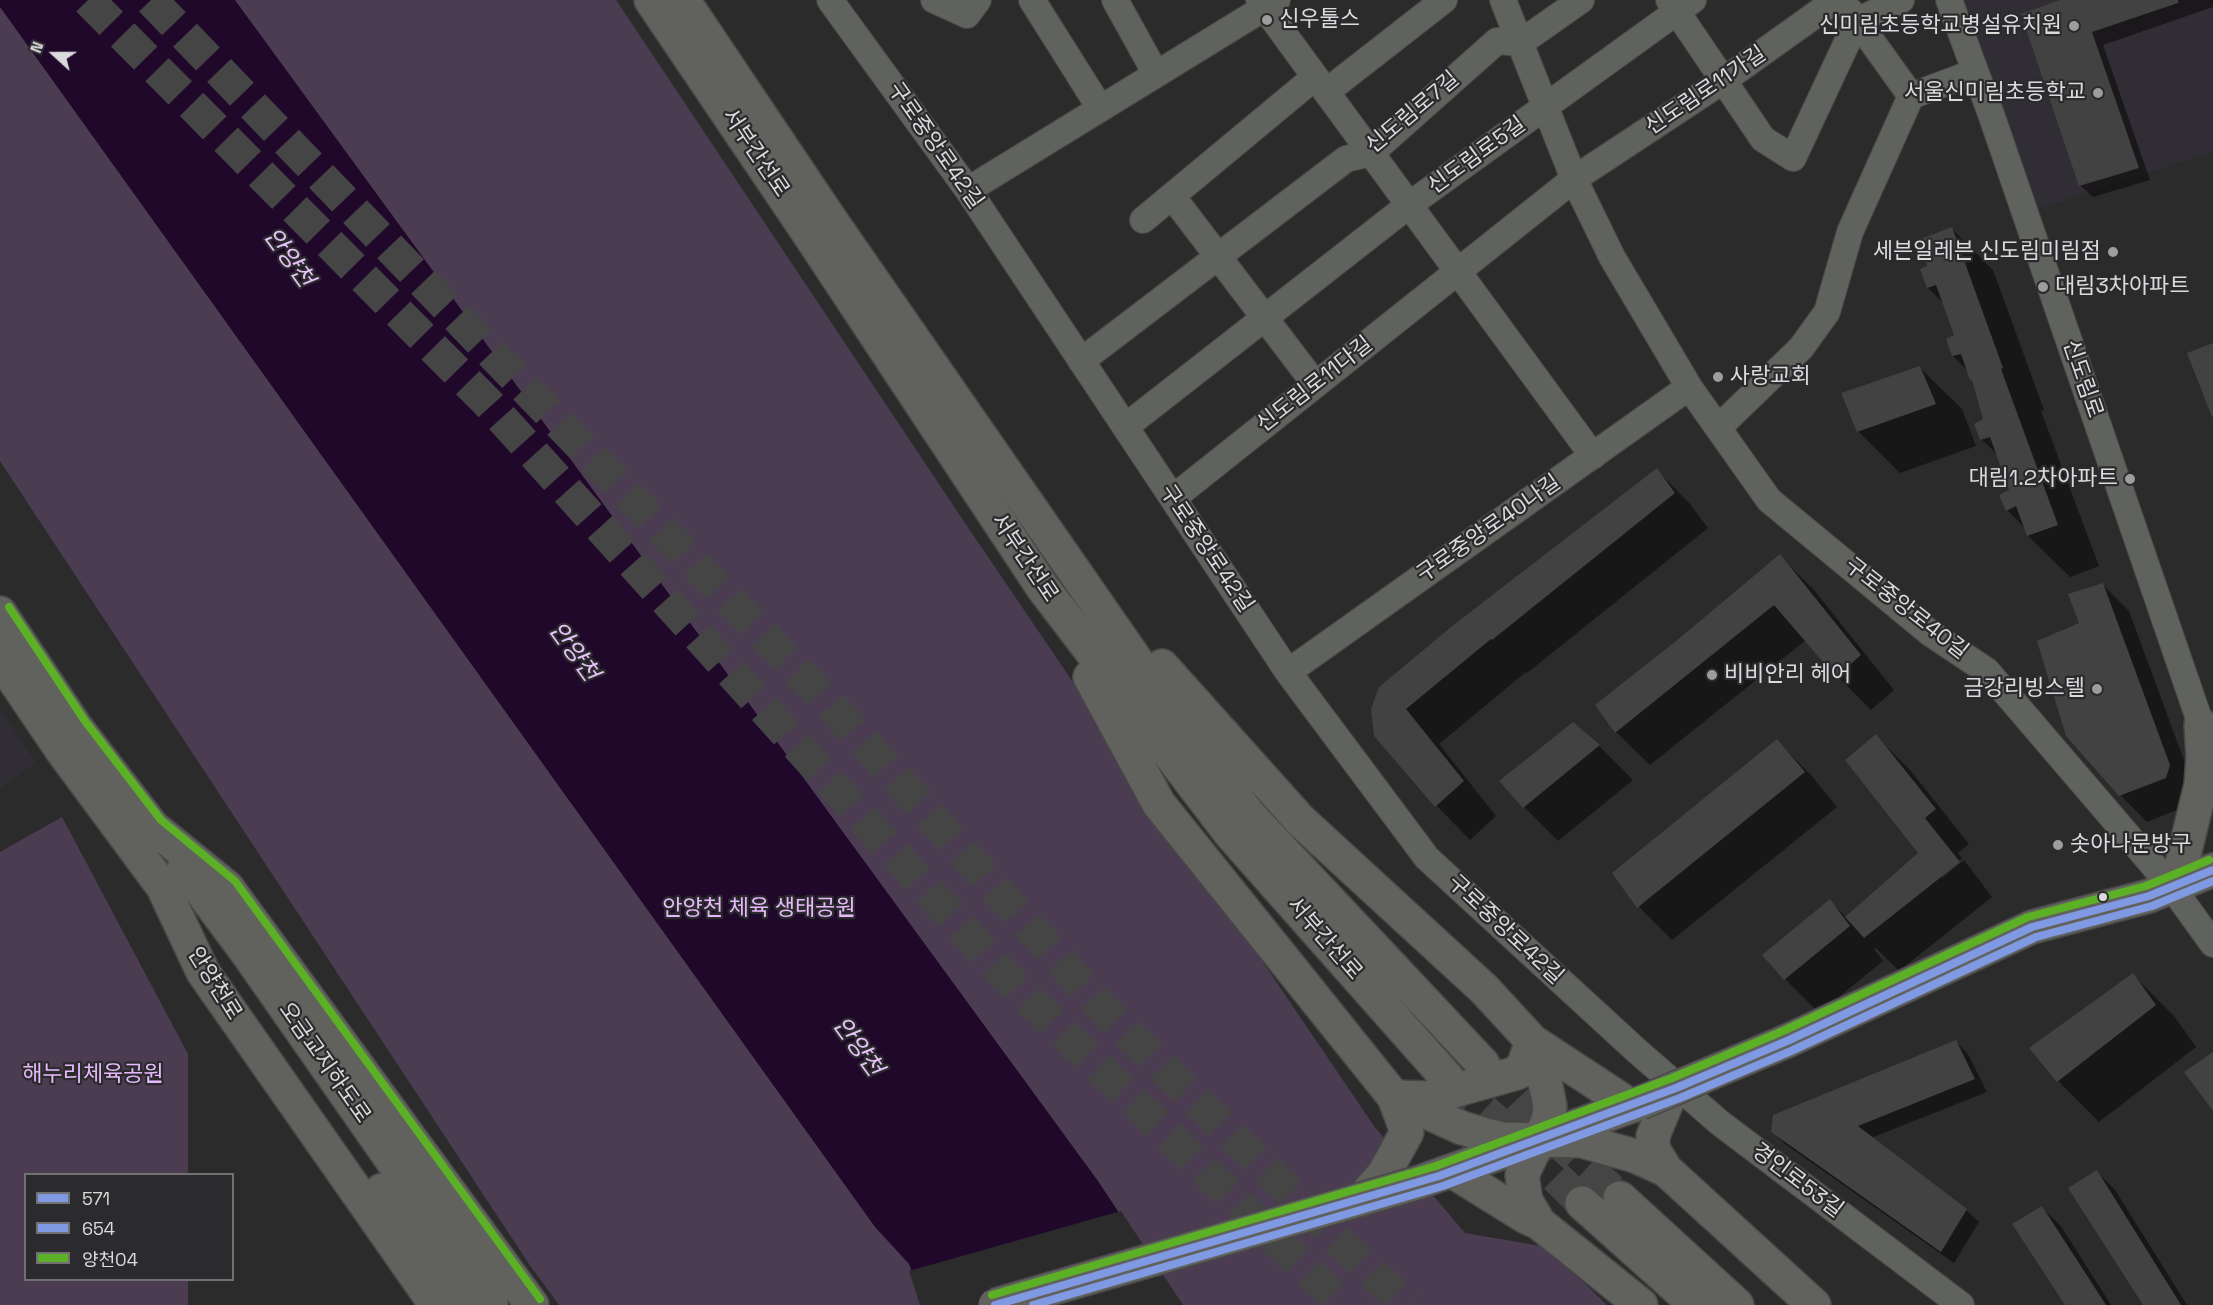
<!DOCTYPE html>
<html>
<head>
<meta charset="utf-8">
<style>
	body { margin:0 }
	#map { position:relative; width:2213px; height:1305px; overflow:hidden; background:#2b2b2b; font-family:"Space Grotesk","Noto Sans KR",sans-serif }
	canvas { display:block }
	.legend { position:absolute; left:24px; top:1173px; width:210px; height:108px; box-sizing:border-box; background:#2b2a2c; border:2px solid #717072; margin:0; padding:8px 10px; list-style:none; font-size:18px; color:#dbdadc }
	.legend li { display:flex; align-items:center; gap:12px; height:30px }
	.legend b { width:30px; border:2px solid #717072 }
	.north { position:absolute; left:24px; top:24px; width:60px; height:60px; -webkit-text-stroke:4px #2b2a2c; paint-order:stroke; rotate:291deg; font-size:16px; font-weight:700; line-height:24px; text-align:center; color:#dbdadc }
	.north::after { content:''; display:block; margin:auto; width:21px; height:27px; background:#dbdadc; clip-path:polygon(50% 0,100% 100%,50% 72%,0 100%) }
</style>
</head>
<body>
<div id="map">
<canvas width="2213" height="1305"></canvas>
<ul class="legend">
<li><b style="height:8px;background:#7f99e2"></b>571</li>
<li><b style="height:8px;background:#7f99e2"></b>654</li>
<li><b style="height:8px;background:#5bb025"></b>양천04</li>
</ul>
<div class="north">N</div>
</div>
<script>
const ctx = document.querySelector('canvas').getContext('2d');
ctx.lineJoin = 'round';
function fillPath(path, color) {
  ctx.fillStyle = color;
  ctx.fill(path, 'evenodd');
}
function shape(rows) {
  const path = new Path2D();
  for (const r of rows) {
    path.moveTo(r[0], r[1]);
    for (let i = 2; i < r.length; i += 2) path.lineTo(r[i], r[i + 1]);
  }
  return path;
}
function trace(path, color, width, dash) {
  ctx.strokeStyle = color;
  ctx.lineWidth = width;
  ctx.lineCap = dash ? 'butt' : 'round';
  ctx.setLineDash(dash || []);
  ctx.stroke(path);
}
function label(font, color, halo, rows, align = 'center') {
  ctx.font = font + ' "Space Grotesk","Noto Sans KR",sans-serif';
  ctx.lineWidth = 4.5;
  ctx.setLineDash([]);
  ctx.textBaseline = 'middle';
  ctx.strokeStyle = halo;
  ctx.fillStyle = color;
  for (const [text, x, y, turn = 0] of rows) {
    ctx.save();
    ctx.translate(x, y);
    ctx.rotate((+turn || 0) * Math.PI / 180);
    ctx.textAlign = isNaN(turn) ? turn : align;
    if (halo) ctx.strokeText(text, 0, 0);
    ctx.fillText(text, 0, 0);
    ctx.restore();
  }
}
fillPath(shape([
	[1949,0,2213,0,2213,152,2025,213],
	[0,708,36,763,0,788]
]), '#312d34');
fillPath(shape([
	[0,0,616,0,965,523,1374,1126,1465,1233,1547,1247,1607,1305,559,1305,531,1267,0,461],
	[62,817,188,1054,188,1174,26,1174,26,1280,188,1280,188,1305,0,1305,0,852]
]), '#4b3c52');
fillPath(shape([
	[0,0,235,0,1098,1181,1180,1305,924,1305,909,1264,875,1227,0,7]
]), '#20082a');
fillPath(shape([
	[1121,1211,1183,1305,920,1305,909,1271]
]), '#2b2b2b');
fillPath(shape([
	[2065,0,2213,0,2213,7,2103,45,2150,180,2093,197,2080,185],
	[1952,229,1993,270,2044,410,2041,411,2099,566,2070,577,2028,536,2026,529,2007,510,2011,491,1998,455,1981,439,1985,420,1974,382,1968,371,1953,356,1956,336,1944,304,1928,288,1929,266],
	[1920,368,1962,409,1976,446,1900,473,1858,431],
	[1657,470,1690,504,1708,528,1527,673,1526,672,1439,744,1496,816,1470,840,1437,806,1376,735],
	[1780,556,1814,590,1894,690,1871,710,1837,676,1806,640,1650,765,1616,732,1677,642],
	[2103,585,2129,611,2196,793,2192,804,2147,822,2120,795,2081,624],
	[1573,724,1599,746,1633,780,1558,841,1524,807],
	[1876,736,1910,770,1969,844,1958,853,1962,858,1940,875,1943,877,1964,860,1992,897,1899,971,1876,948,1874,949,1883,961,1819,1013,1785,979,1830,901,1846,917,1920,853],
	[1777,741,1811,775,1837,807,1672,940,1639,907],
	[2133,975,2174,1016,2196,1047,2099,1122,2058,1081],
	[1956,1042,1968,1054,1987,1092,1871,1138,1966,1210,1979,1222,1954,1263,1785,1144,1772,1131],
	[2097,1172,2115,1190,2187,1305,2145,1305],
	[2042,1208,2061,1226,2111,1305,2067,1305]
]), '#0007');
fillPath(shape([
	[2060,0,2178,0,2178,3,2092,32,2139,168,2079,186,2021,14],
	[1952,227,2003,368,2001,369,2058,525,2027,536,2016,506,2006,511,1999,495,2009,490,1990,437,1980,440,1974,424,1983,419,1972,380,1970,380,1961,354,1952,356,1946,339,1954,335,1936,285,1927,288,1920,269,1927,266,1918,240],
	[2213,343,2213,416,2212,417,2187,353],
	[1920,366,1936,404,1857,432,1841,393],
	[1657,468,1675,493,1492,640,1491,639,1406,709,1464,781,1435,807,1374,736,1371,709,1379,687,1451,627],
	[1780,554,1861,655,1836,677,1774,605,1615,733,1595,705,1676,641],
	[2103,583,2170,765,2166,778,2119,796,2066,736,2037,641,2079,623,2068,594],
	[1573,722,1600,745,1523,808,1499,781],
	[1876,734,1936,809,1925,818,1960,862,1864,938,1845,917,1918,853,1845,760],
	[1777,739,1805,772,1637,908,1612,873],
	[1830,899,1850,926,1784,980,1762,955],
	[2133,973,2156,1005,2057,1082,2029,1048],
	[1956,1040,1975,1079,1858,1126,1967,1209,1941,1252,1771,1132,1773,1115],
	[2213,1052,2213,1111,2184,1072],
	[2097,1170,2181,1305,2143,1305,2068,1188],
	[2042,1206,2106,1305,2065,1305,2012,1224]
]), '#434243');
trace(shape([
	[1483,1064,1548,1132,1620,1198],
	[1447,1078,1530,1151,1582,1203]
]), '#454546', 33, [33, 16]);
trace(shape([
	[88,0,487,402,1008,979,1343,1305],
	[151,0,826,700,1107,1013,1378,1279,1410,1305]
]), '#454546', 33, [33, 16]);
const minor = shape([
	[830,0,968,190,1288,672,1427,858,1637,1051,1720,1123,1961,1305],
	[934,0,967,15,978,0],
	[1032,0,1100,108],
	[1115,0,1156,74],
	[1259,0,1593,456],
	[1503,0,1574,179,1612,257,1689,387,1769,500,1930,633,1987,671,2171,886,2213,944],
	[1669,0,1763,139,1793,158,1857,21,1901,0],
	[1949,0,1991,114,2207,742],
	[1850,11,1911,96],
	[1326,92,1444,0],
	[968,190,1277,0],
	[1172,196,1315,384],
	[1143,220,1315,77],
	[1081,361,1346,159,1371,153,1497,41,1520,43,1581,0],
	[1125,427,1409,205,1693,0],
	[1718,428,1801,348,1827,312,1850,232,1911,96,1975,72],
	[1173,498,1574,179,1724,80,1836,0],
	[1288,672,1689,387]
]);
const major = shape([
	[651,0,809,234,1043,588,1230,833,1447,1078],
	[683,0,830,219,1192,741,1250,816,1483,1064],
	[0,613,76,727,153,827,227,887,532,1305],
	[0,659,63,752,163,887,203,972,436,1305],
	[1162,666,1300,820,1484,989,1532,1041,1631,1106],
	[1090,677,1159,804,1394,1097,1462,1128,1486,1135,1503,1139,1582,1141,1635,1156,1666,1170,1814,1305],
	[184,868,248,954,491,1302],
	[2177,884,2201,785,2203,757,2201,725],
	[1532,1041,1546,1086,1550,1106,1548,1121,1522,1175,1526,1201,1539,1223],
	[1787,1041,2032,927,2149,896,2213,870],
	[1666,1170,1653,1149,1653,1136,1672,1090],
	[1452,1171,1526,1217,1539,1223,1641,1305],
	[1417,1183,1640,1103],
	[382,1190,465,1303],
	[1620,1198,1737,1305],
	[1361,1200,1384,1174,1407,1132,1394,1097,1428,1098,1517,1073,1524,1064,1532,1041],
	[1582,1203,1696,1305]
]);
trace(minor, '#474747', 28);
trace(major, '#474747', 36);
trace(minor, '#5f625d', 26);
trace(major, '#61625d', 33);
const majorBridge = shape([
	[1640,1103,1787,1041],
	[995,1305,1417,1183]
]);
trace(majorBridge, '#474747', 36, []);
trace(majorBridge, '#61625d', 33);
trace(shape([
	[995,1305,1439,1176,1676,1088,1787,1041,2032,927,2149,896,2213,870]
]), '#7f99e2', 8);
trace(shape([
	[1033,1305,1443,1186,1680,1098,1791,1051,2036,937,2152,906,2213,881]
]), '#7f99e2', 8);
trace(shape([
	[9,607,85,721,161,820,235,881,540,1299],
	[992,1295,1436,1166,1672,1078,1783,1031,2028,917,2146,886,2209,860]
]), '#5bb025', 8);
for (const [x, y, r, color] of [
	[1267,20,6,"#9d9d9e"],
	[2074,26,6,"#9d9d9e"],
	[2098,93,6,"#9d9d9e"],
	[2113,252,6,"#9d9d9e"],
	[2043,287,6,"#9d9d9e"],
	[1718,377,6,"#9d9d9e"],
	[2130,479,6,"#9d9d9e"],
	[1712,675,6,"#9d9d9e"],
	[2097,689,6,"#9d9d9e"],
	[2058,845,6,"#9d9d9e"],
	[2103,897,5,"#dbdadc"]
]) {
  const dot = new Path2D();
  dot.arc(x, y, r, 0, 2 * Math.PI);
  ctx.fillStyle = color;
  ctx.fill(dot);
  trace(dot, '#2b2a2c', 2);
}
label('22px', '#dbdadc', '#2b2a2c', [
	["신우툴스",1279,20],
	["신미림초등학교병설유치원",2062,26,"right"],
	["서울신미림초등학교",2086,93,"right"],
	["세븐일레븐 신도림미림점",2101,252,"right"],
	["대림3차아파트",2055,287],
	["사랑교회",1730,377],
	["대림1.2차아파트",2118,479,"right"],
	["비비안리 헤어",1724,675],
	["금강리빙스텔",2085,689,"right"],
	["솟아나문방구",2070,845]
], 'left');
label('22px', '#dbdadc', '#2b2a2c', [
	["신도림로11가길",1706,91,-34],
	["신도림로7길",1413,113,-40],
	["구로중앙로42길",935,146,55],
	["서부간선로",755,153,56],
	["신도림로5길",1477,156,-36],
	["신도림로",2082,379,71],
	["신도림로11다길",1315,385,-38],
	["구로중앙로40나길",1489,529,-35],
	["구로중앙로42길",1206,549,56],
	["서부간선로",1024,558,56],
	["구로중앙로40길",1906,609,38],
	["구로중앙로42길",1505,930,43],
	["서부간선로",1324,939,49],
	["안양천로",214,984,58],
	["오금교지하도로",324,1063,55],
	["경인로53길",1797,1181,37]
]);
label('22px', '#e6b9fd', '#2b2a2c', [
	["안양천 체육 생태공원",759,909],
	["해누리체육공원",93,1075]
]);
label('italic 24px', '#e5c1f8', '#2b2a2c', [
	["안양천",288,258,54],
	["안양천",573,652,54],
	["안양천",857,1047,54]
]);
</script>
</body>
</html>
